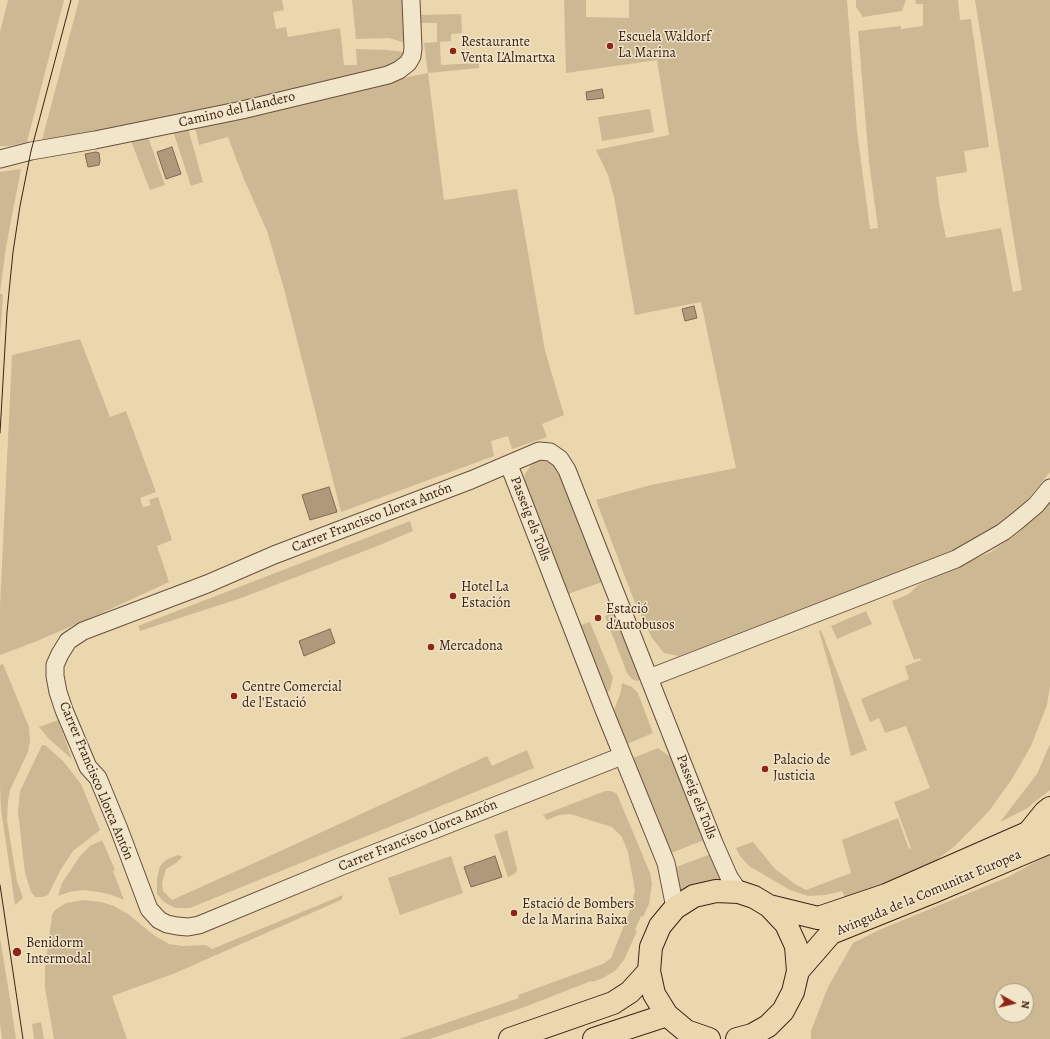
<!DOCTYPE html>
<html>
<head>
<meta charset="utf-8">
<style>
	body { margin:0 }
	#map { position:relative; width:1050px; height:1039px; overflow:hidden; background:#ead7ae; font-family:Alegreya,serif }
	canvas { display:block }
	.north { position:absolute; left:994px; top:983px; width:40px; height:40px; box-sizing:border-box; background:#f1e5ca; border:1px solid #a99782; border-radius:50%; rotate:98deg; font-size:11px; font-weight:700; line-height:16px; text-align:center; color:#3e2216 }
	.north::after { content:''; display:block; margin:auto; width:14px; height:18px; background:#8f2418; clip-path:polygon(50% 0,100% 100%,50% 72%,0 100%) }
</style>
</head>
<body>
<div id="map">
<canvas width="1050" height="1039"></canvas>
<div class="north">N</div>
</div>
<script>
const ctx = document.querySelector('canvas').getContext('2d');
ctx.lineJoin = 'round';
function fillPath(path, color) {
  ctx.fillStyle = color;
  ctx.fill(path, 'evenodd');
}
function shape(rows) {
  const path = new Path2D();
  for (const r of rows) {
    path.moveTo(r[0], r[1]);
    for (let i = 2; i < r.length; i += 2) path.lineTo(r[i], r[i + 1]);
  }
  return path;
}
function trace(path, color, width, dash) {
  ctx.strokeStyle = color;
  ctx.lineWidth = width;
  ctx.lineCap = dash ? 'butt' : 'round';
  ctx.setLineDash(dash || []);
  ctx.stroke(path);
}
function label(font, color, halo, rows, align = 'center') {
  ctx.font = font + ' Alegreya,serif';
  ctx.lineWidth = 3;
  ctx.setLineDash([]);
  ctx.textBaseline = 'middle';
  ctx.strokeStyle = halo;
  ctx.fillStyle = color;
  for (const [text, x, y, turn = 0] of rows) {
    ctx.save();
    ctx.translate(x, y);
    ctx.rotate((+turn || 0) * Math.PI / 180);
    ctx.textAlign = isNaN(turn) ? turn : align;
    if (halo) ctx.strokeText(text, 0, 0);
    ctx.fillText(text, 0, 0);
    ctx.restore();
  }
}
fillPath(shape([
	[8,0,64,0,27,142,9,146,0,146,0,32],
	[79,0,282,0,284,10,273,12,276,29,286,27,288,37,340,28,344,65,357,65,356,49,388,50,404,52,399,61,392,66,157,123,42,140],
	[352,0,404,0,406,43,389,38,356,39],
	[564,0,586,0,586,17,629,18,629,0,847,0,857,131,870,229,878,228,869,162,858,31,901,26,901,29,923,26,923,4,916,4,915,0,958,0,960,20,971,19,989,147,964,151,967,172,936,177,939,203,946,238,1001,228,1013,292,1022,290,975,0,1050,0,1050,472,1024,504,1000,524,965,546,679,656,664,653,652,638,633,598,596,500,651,485,736,468,701,302,635,315,614,197,608,175,596,150,669,135,657,60,566,73],
	[856,0,906,0,902,11,863,17,856,7],
	[461,14,462,33,451,34,451,41,440,42,441,65,479,63,479,68,428,73,444,200,517,189,545,351,564,415,542,424,547,437,512,449,508,436,491,441,494,456,341,512,284,289,267,231,243,177,228,137,199,145,195,127,408,77,428,73,424,43,437,42,437,23,421,23,420,15],
	[650,109,654,132,602,141,598,117],
	[188,128,203,182,191,186,173,131],
	[148,137,165,185,150,190,131,141],
	[21,169,6,247,0,293,3,295,0,339,0,172],
	[80,339,110,417,126,411,156,492,140,498,143,507,151,505,149,500,158,497,172,540,157,546,169,582,104,612,37,641,0,655,0,606,12,355],
	[544,459,558,468,602,582,568,594,528,495,524,476,532,463],
	[1050,501,1050,686,1047,705,1031,746,1012,779,989,811,955,846,935,861,911,873,847,901,842,891,826,895,808,896,790,890,749,866,740,856,736,848,753,842,775,869,795,884,806,890,851,873,842,840,898,818,909,849,911,848,894,802,930,788,906,726,885,733,879,718,870,722,861,699,909,679,905,666,921,660,920,658,914,660,892,601,909,594,918,585,991,552,1018,533,1045,507],
	[410,521,413,531,375,547,241,598,140,631,138,626],
	[866,611,872,624,837,639,831,626],
	[615,612,641,679,637,681,632,679,627,673,605,616],
	[590,622,613,678,610,690,607,693,581,625],
	[821,630,867,750,851,756,832,676,819,631],
	[3,664,29,727,30,741,28,752,10,790,8,801,7,820,10,839,17,881,23,898,15,905,1,809,0,785,0,665],
	[622,683,632,687,638,693,653,733,627,744,614,710,621,691],
	[58,720,72,759,49,739,39,727],
	[1050,744,1050,790,1026,809,1000,822,1037,774],
	[42,745,45,745,63,761,81,784,100,830,73,851,61,869,48,895,43,897,35,897,31,892,25,873,18,812,20,791],
	[658,748,673,759,704,840,671,853,633,758],
	[527,750,534,768,190,908,175,908,164,902,157,894,157,878,160,866,166,860,175,856,179,855,182,857,176,863,166,869,162,883,163,891,172,900,274,854,487,756,492,766],
	[605,791,611,791,617,794,650,873,652,884,649,904,643,917,641,916,635,930,637,931,624,960,615,971,601,979,592,982,591,981,522,1008,430,1039,399,1039,519,998,518,995,603,964,611,958,629,913,635,891,628,852,622,837,612,827,570,814,559,815,547,820,543,815],
	[507,830,517,869,516,873,508,877,494,835],
	[102,840,115,870,113,871,124,900,112,895,99,892,83,890,69,892,58,896,62,883,80,856,90,846],
	[711,854,726,884,681,899,676,867],
	[1050,854,1050,1039,811,1039,811,1031,828,987,853,943,879,930,1008,877],
	[1002,991,1026,991,1026,1015,1002,1015],
	[451,856,463,893,400,915,388,878],
	[343,895,341,900,173,974,112,996,127,1039,54,1039,45,988,45,968,52,915,55,910,66,903,83,900,101,902,114,906,128,914,155,936,169,944,183,946,206,945,212,949],
	[0,938,11,1005,16,1039,2,1039,0,1024],
	[41,1022,44,1039,34,1039,32,1024]
]), '#cdb894');
const water = shape([
	[602,89,604,98,587,100,586,92,602,89],
	[172,147,181,174,166,179,157,152,172,147],
	[96,152,99,153,100,161,99,165,88,167,85,154,96,152],
	[694,306,697,318,685,321,682,309,694,306],
	[329,487,337,512,310,520,302,495,329,487],
	[330,629,335,643,304,656,299,641,330,629],
	[495,856,502,877,471,887,464,867,495,856]
]);
fillPath(water, '#b0997a');
trace(water, '#826952', 1);
const minor = shape([
	[0,159,31,151,95,140,242,110,388,75,399,70,408,63,412,56,413,48,411,0],
	[509,465,604,710,666,863,675,908],
	[649,678,956,559,1003,532,1017,521,1036,505,1050,488],
	[622,756,342,866,199,925,188,927,177,926,167,924,159,920,149,909,119,829,98,778,88,767,64,710,58,692,55,676,55,665,60,654,68,641,83,631,207,584,274,555,471,480,539,451,550,452,560,459,567,470,714,843,729,877,739,892]
]);
const major = shape([
	[769,906,818,918,886,895,1050,823],
	[798,971,831,933,935,891,1050,842],
	[510,1039,613,1003,630,992,649,971],
	[594,1039,667,1015],
	[709,1039,686,1031,667,1015,654,994,649,971,651,947,660,926,675,908,694,896,716,891,739,892,754,897,769,906,786,924,796,946,798,971,793,992,783,1011,768,1026,752,1035,737,1039]
]);
const highway = shape([
	[1028,833,1045,812,1050,808]
]);
trace(minor, '#694f3c', 19);
trace(major, '#3e2216', 24);
trace(highway, '#3e2216', 24);
trace(minor, '#f1e5ca', 17);
trace(major, '#ead7ae', 22);
trace(highway, '#ead7ae', 22);
trace(shape([
	[0,433,7,312,13,252,20,206,31,151,71,0],
	[0,885,23,1039]
]), '#3e2216', 1);
for (const [x, y, r, color] of [
	[610,46,4,"#8f2418"],
	[453,51,4,"#8f2418"],
	[453,596,4,"#8f2418"],
	[598,618,4,"#8f2418"],
	[431,647,4,"#8f2418"],
	[234,696,4,"#8f2418"],
	[765,769,4,"#8f2418"],
	[514,913,4,"#8f2418"],
	[17,952,5,"#8f2418"]
]) {
  const dot = new Path2D();
  dot.arc(x, y, r, 0, 2 * Math.PI);
  ctx.fillStyle = color;
  ctx.fill(dot);
  trace(dot, '#f1e5ca', 1.5);
}
label('14px', '#3e2216', '#f1e5ca', [
	["Escuela Waldorf",618,38],
	["La Marina",618,54],
	["Restaurante",461,43],
	["Venta L’Almartxa",461,59],
	["Hotel La",461,588],
	["Estación",461,604],
	["Estació",606,610],
	["d'Autobusos",606,626],
	["Mercadona",439,647],
	["Centre Comercial",242,688],
	["de l'Estació",242,704],
	["Palacio de",773,761],
	["Justicia",773,777],
	["Estació de Bombers",522,905],
	["de la Marina Baixa",522,921],
	["Benidorm",26,944],
	["Intermodal",26,960]
], 'left');
label('14px', '#3e2216', '#f1e5ca', [
	["Camino del Llandero",237,110,-13],
	["Carrer Francisco Llorca Antón",372,518,-21],
	["Passeig els Tolls",530,519,69],
	["Carrer Francisco Llorca Antón",96,781,67],
	["Passeig els Tolls",696,797,69],
	["Carrer Francisco Llorca Antón",418,836,-22],
	["Avinguda de la Comunitat Europea",929,893,-23]
]);
</script>
</body>
</html>
